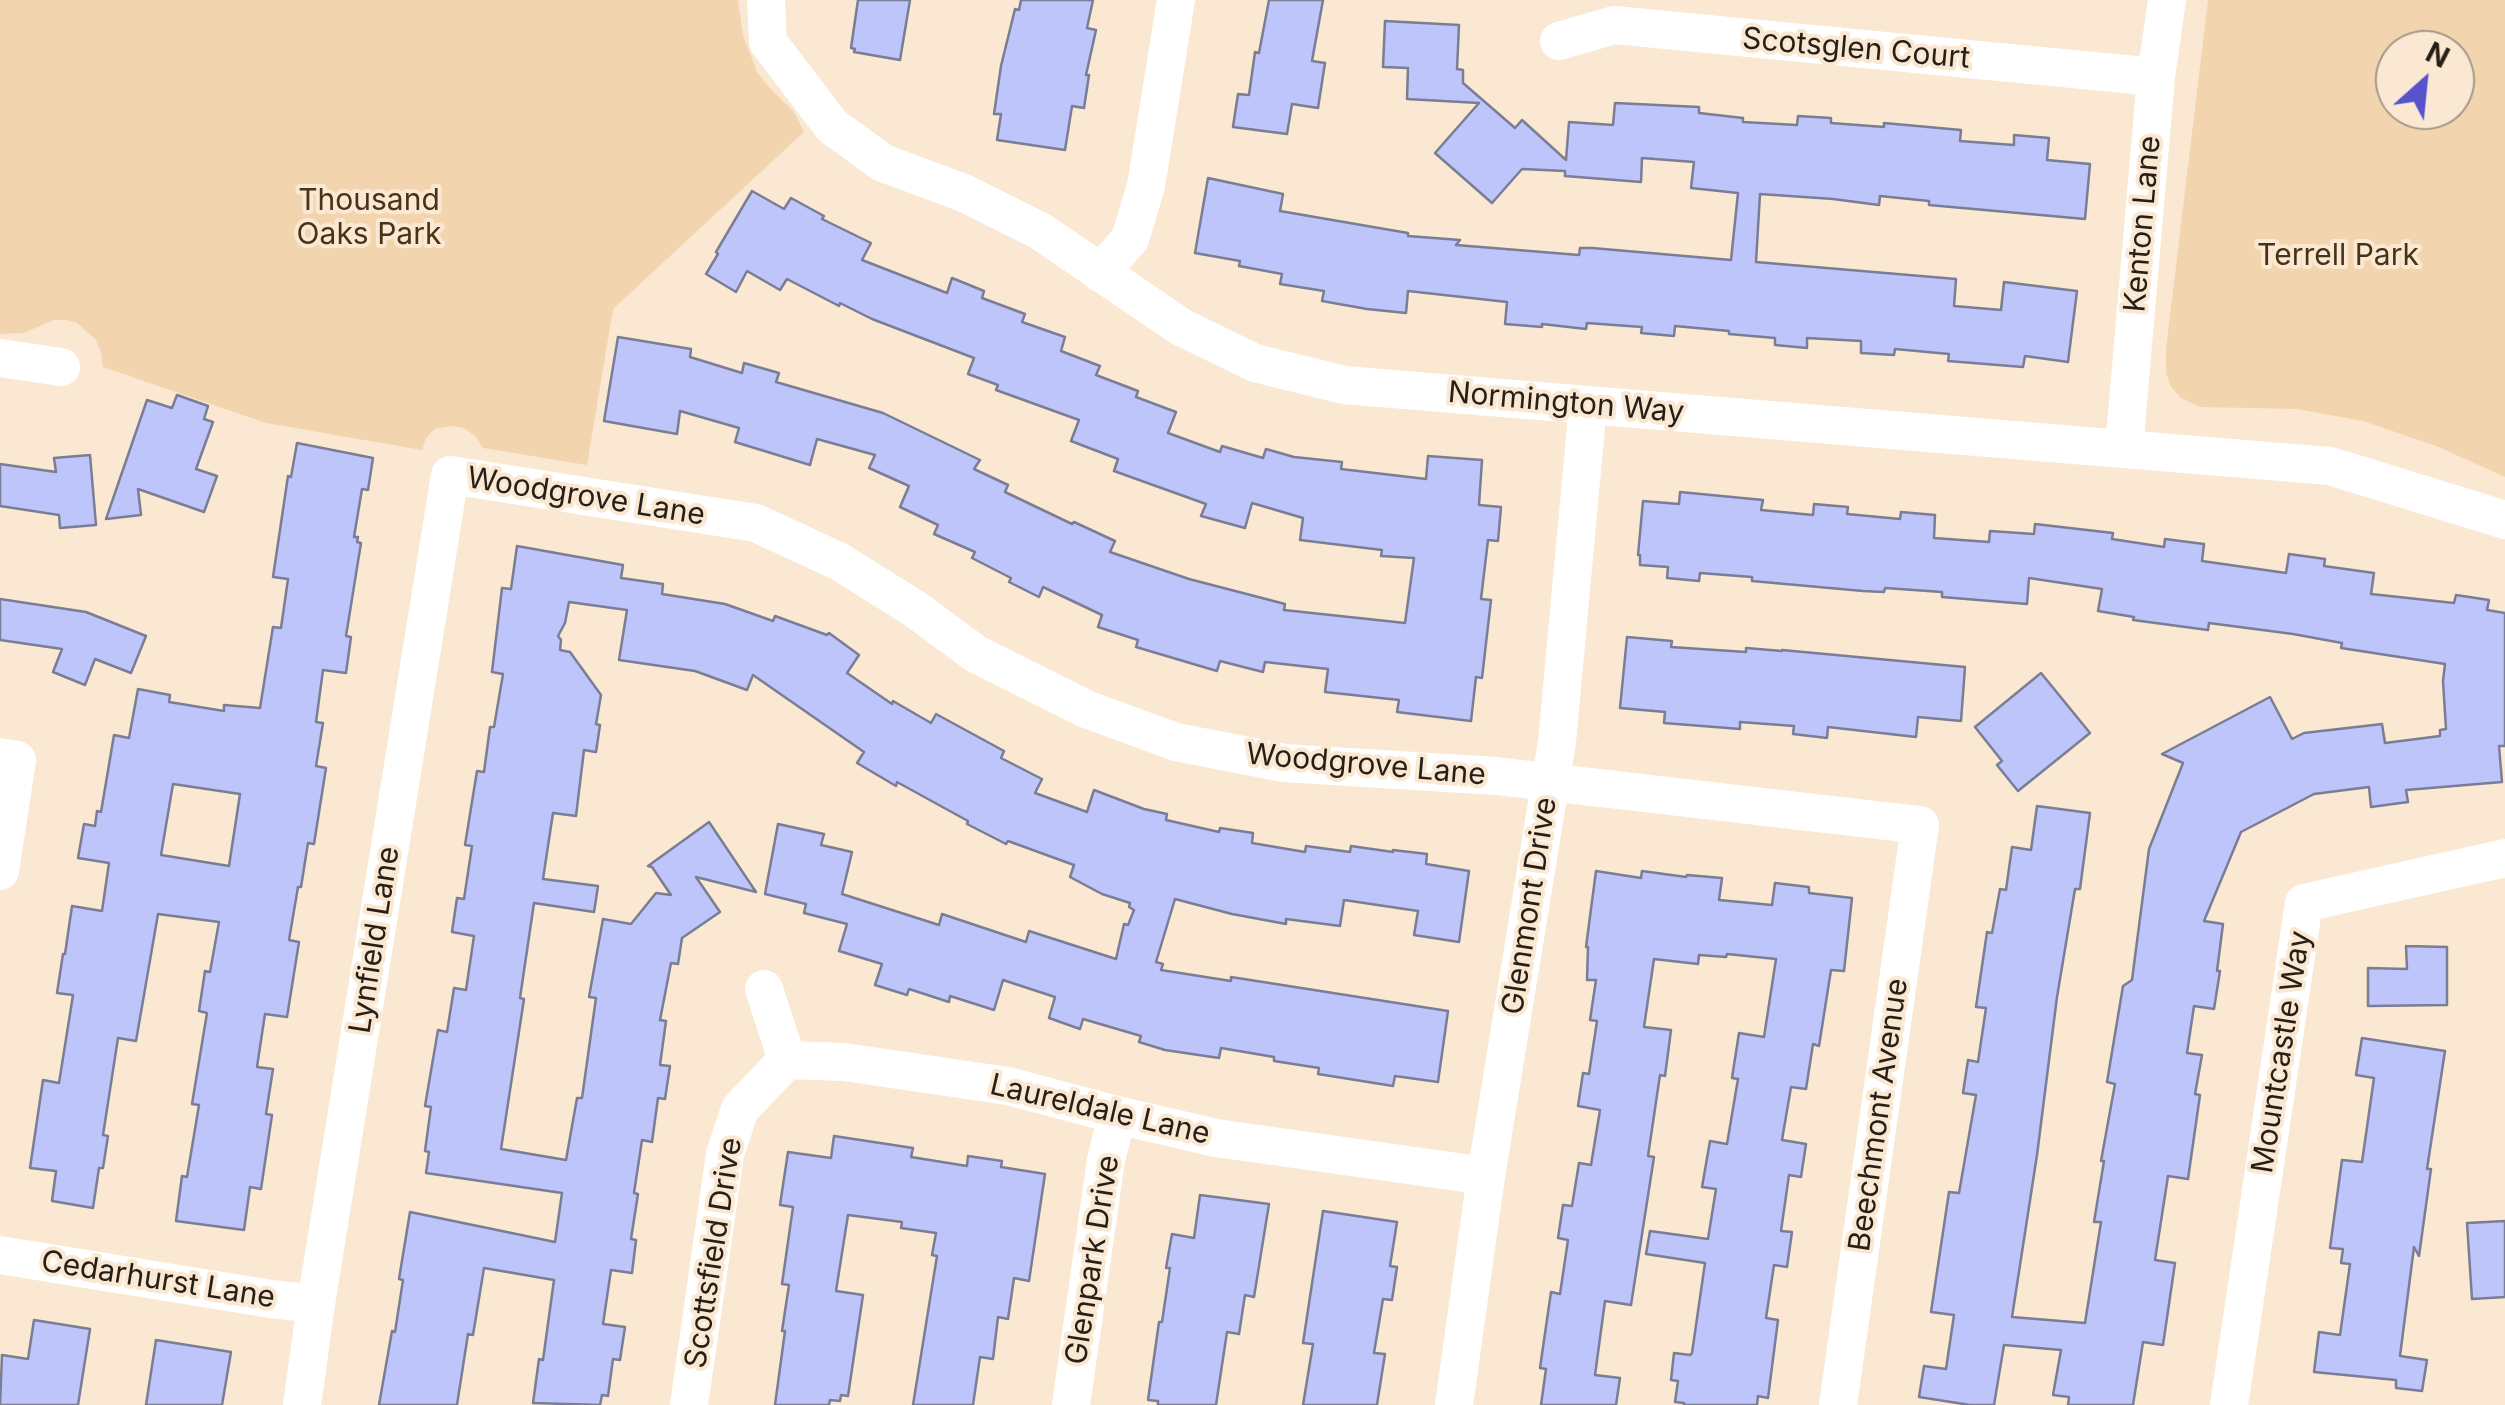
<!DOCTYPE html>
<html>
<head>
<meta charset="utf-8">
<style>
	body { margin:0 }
	#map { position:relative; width:2505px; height:1405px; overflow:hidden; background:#fae8d2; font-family:Inter,sans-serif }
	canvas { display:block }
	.north { position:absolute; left:2375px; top:30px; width:100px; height:100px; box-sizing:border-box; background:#fae8d2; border:2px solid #a59887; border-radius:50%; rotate:27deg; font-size:28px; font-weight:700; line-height:40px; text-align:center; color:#261f17 }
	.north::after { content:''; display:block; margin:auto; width:35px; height:45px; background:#5654cc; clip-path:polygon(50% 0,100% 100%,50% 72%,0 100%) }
</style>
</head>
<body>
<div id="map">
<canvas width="2505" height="1405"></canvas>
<div class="north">N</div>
</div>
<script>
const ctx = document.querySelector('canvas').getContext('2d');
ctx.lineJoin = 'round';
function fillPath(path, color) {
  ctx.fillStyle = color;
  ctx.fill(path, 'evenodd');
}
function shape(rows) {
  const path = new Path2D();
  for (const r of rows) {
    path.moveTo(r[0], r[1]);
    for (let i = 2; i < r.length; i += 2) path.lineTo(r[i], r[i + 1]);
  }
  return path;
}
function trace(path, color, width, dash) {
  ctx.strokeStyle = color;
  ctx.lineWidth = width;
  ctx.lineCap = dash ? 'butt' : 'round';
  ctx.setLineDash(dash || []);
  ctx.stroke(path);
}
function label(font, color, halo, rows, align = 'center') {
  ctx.font = font + ' Inter,sans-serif';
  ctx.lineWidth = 8;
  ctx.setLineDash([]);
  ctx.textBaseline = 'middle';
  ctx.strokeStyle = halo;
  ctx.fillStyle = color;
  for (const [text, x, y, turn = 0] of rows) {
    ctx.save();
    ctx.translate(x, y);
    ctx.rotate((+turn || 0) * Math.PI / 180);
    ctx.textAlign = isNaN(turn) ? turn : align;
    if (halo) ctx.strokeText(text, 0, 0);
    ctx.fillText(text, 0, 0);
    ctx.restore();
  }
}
fillPath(shape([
	[0,0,738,0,743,35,757,72,767,85,794,112,804,132,613,309,587,465,483,448,475,436,464,428,450,426,435,429,426,438,422,450,266,423,103,367,101,352,96,340,77,323,66,320,54,320,24,333,0,334],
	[2208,0,2505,0,2505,477,2436,446,2363,421,2297,409,2200,407,2181,398,2171,387,2166,373,2166,349],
	[2395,50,2455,50,2455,110,2395,110]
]), '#f2d5af');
const building = shape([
	[858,0,910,0,900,60,854,52,855,49,851,48,858,0],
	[1021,0,1093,0,1087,28,1096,30,1086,75,1089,75,1084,108,1072,106,1065,150,997,140,1001,114,994,114,1001,66,1015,9,1019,10,1021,0],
	[1269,0,1323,0,1312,61,1325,63,1318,108,1292,104,1287,134,1233,127,1238,94,1249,95,1255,52,1259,53,1269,0],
	[1385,21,1459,25,1457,69,1463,70,1463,83,1515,128,1522,120,1566,160,1569,122,1613,125,1615,103,1699,107,1699,113,1743,118,1743,122,1797,125,1798,116,1831,118,1831,123,1884,127,1884,123,1961,130,1960,141,2014,145,2014,135,2049,138,2047,160,2090,164,2085,219,1929,205,1929,201,1880,196,1879,205,1833,199,1760,194,1756,262,1956,279,1954,306,2001,310,2004,282,2077,291,2068,362,2025,356,2023,367,1948,361,1949,354,1895,349,1894,355,1861,353,1861,341,1807,338,1807,348,1775,345,1775,338,1729,334,1729,331,1675,326,1674,336,1641,333,1642,327,1587,323,1586,329,1542,324,1542,327,1505,324,1507,302,1408,291,1406,313,1367,309,1322,301,1324,291,1280,284,1282,274,1239,266,1240,261,1195,253,1208,178,1283,194,1280,211,1408,233,1408,236,1460,240,1456,245,1579,255,1580,248,1592,248,1731,260,1738,193,1691,188,1694,162,1642,158,1641,182,1565,176,1565,171,1522,169,1492,203,1435,153,1479,103,1407,99,1408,68,1383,67,1385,21],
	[752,191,784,209,791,198,824,216,822,219,871,243,862,260,947,293,952,278,984,291,982,298,1025,314,1022,322,1065,337,1061,351,1100,366,1096,375,1138,391,1136,397,1176,412,1168,433,1220,452,1222,446,1263,458,1266,449,1294,457,1342,462,1341,469,1426,479,1428,456,1482,460,1479,505,1501,507,1498,541,1488,540,1481,599,1491,600,1482,678,1476,677,1471,721,1397,712,1399,700,1325,692,1328,669,1265,662,1263,672,1220,661,1217,671,1136,647,1138,640,1098,627,1102,615,1043,587,1039,597,1009,582,1011,578,972,558,975,552,934,534,938,525,900,507,909,486,869,468,875,455,817,439,810,465,735,442,739,428,680,411,677,434,604,421,618,337,691,349,690,357,742,373,744,363,779,373,776,382,883,413,980,460,974,469,1008,485,1005,492,1072,524,1074,522,1115,541,1110,552,1189,579,1285,604,1284,610,1405,623,1414,558,1381,556,1382,550,1300,540,1303,518,1252,503,1245,528,1201,516,1206,504,1114,471,1118,459,1071,441,1079,420,996,390,998,385,968,374,974,358,872,319,840,303,839,306,787,279,780,290,747,271,736,292,706,274,718,254,716,252,752,191],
	[177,395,208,406,204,419,213,422,196,469,217,476,204,512,138,489,141,515,106,519,147,400,172,408,177,395],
	[297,443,373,458,368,490,362,489,354,537,358,537,357,542,361,543,346,636,351,637,346,673,323,670,316,722,323,723,316,766,326,768,314,844,308,843,301,887,298,887,289,940,299,942,287,1017,265,1014,257,1067,273,1069,266,1114,272,1115,261,1189,250,1187,244,1230,176,1221,182,1176,187,1177,199,1105,192,1104,207,1013,199,1011,205,971,210,972,219,922,158,914,136,1041,118,1038,103,1135,108,1136,103,1168,99,1168,93,1208,52,1201,56,1171,30,1168,43,1080,59,1083,73,995,57,993,63,954,65,954,72,906,102,911,109,863,78,858,84,824,95,826,97,811,101,812,114,735,129,738,138,689,170,695,169,702,224,711,224,705,260,708,273,627,281,628,288,579,273,577,288,476,291,477,297,443],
	[173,784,240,794,229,866,161,855,173,784],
	[90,455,96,525,60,528,59,515,0,506,0,464,56,472,54,458,90,455],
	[1680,492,1763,500,1761,510,1813,515,1814,504,1848,507,1847,514,1900,519,1901,512,1935,515,1934,538,1989,542,1990,531,2034,534,2035,524,2113,533,2112,539,2164,547,2165,539,2204,544,2202,561,2286,573,2289,554,2325,559,2324,566,2374,573,2371,594,2454,603,2456,595,2489,600,2487,610,2505,613,2505,746,2499,746,2502,782,2406,790,2408,802,2371,807,2369,787,2314,794,2241,832,2204,921,2223,924,2217,971,2220,971,2214,1009,2194,1006,2187,1053,2202,1055,2195,1094,2200,1095,2188,1179,2168,1176,2155,1260,2175,1263,2163,1345,2143,1342,2133,1405,2068,1405,2069,1397,2053,1395,2061,1350,2004,1345,1994,1405,1970,1405,1919,1397,1924,1366,1946,1369,1954,1315,1931,1312,1949,1192,1959,1193,1976,1095,1963,1093,1968,1060,1978,1062,1986,1008,1976,1007,1987,932,1992,933,2000,889,2006,890,2012,847,2031,850,2037,806,2090,813,2080,889,2075,889,2057,997,2037,1155,2012,1317,2085,1323,2101,1222,2094,1222,2104,1161,2101,1161,2115,1084,2107,1082,2123,986,2132,980,2149,849,2183,763,2162,754,2270,697,2292,739,2304,733,2382,724,2385,743,2440,736,2440,730,2446,729,2443,681,2445,664,2341,648,2342,643,2293,634,2209,623,2208,630,2133,620,2134,617,2098,611,2102,589,2029,578,2027,604,1942,597,1942,592,1885,588,1884,592,1863,591,1752,581,1752,577,1700,573,1699,581,1667,578,1668,567,1640,565,1640,555,1638,555,1643,501,1679,504,1680,492],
	[517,546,623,565,621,578,663,584,662,594,725,604,773,621,775,616,827,635,829,633,859,655,847,673,892,704,893,701,931,723,936,714,1004,751,1001,758,1042,779,1035,793,1087,812,1094,790,1144,809,1167,814,1166,820,1219,832,1220,828,1253,833,1252,843,1305,852,1306,846,1350,852,1351,846,1393,852,1393,850,1427,854,1426,864,1469,871,1459,942,1414,935,1418,911,1344,900,1340,926,1286,919,1286,924,1232,914,1175,899,1156,962,1163,964,1161,970,1231,981,1231,977,1448,1011,1438,1082,1395,1076,1393,1086,1318,1074,1319,1068,1274,1061,1274,1057,1221,1048,1219,1058,1165,1050,1139,1042,1141,1036,1083,1019,1080,1029,1049,1018,1055,997,1003,980,994,1010,950,996,949,1002,909,989,907,995,875,985,882,964,839,951,847,924,804,913,806,904,765,894,778,824,824,834,821,845,852,852,842,894,939,925,942,914,1026,942,1029,931,1116,959,1124,924,1128,925,1134,910,1129,907,1130,903,1102,894,1070,877,1074,865,1008,841,1006,844,967,824,968,821,897,782,896,786,857,763,864,752,753,675,747,690,695,671,619,660,627,610,569,602,565,623,558,636,561,640,560,650,570,652,601,695,596,724,600,725,596,752,584,750,576,816,553,813,543,879,598,886,594,912,534,903,520,998,524,999,501,1149,566,1160,577,1098,582,1098,596,998,589,997,603,919,631,924,656,893,671,895,652,867,648,866,709,822,756,892,696,877,720,912,682,938,678,964,671,963,660,1020,666,1021,660,1065,670,1066,665,1099,658,1098,652,1142,642,1140,634,1193,638,1194,631,1239,636,1240,632,1273,611,1270,603,1324,625,1327,620,1360,613,1359,608,1396,602,1395,600,1405,533,1403,539,1359,543,1360,554,1280,484,1268,473,1335,468,1334,457,1405,379,1405,392,1331,395,1332,403,1280,399,1279,410,1212,555,1242,562,1193,426,1173,429,1152,425,1151,431,1107,425,1106,438,1030,447,1032,454,988,466,990,474,936,452,932,457,898,464,899,472,846,465,845,477,771,484,772,490,727,494,727,503,674,492,672,502,588,511,589,517,546],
	[0,599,86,612,146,636,131,673,95,659,85,685,53,672,62,649,0,640,0,599],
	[1627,637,1672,641,1671,647,1746,652,1746,648,1782,651,1782,650,1965,667,1961,721,1918,717,1916,737,1828,727,1827,738,1793,734,1794,726,1740,722,1740,729,1664,723,1665,712,1620,708,1627,637],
	[2041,673,2090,733,2018,791,1997,765,2002,761,1975,727,2041,673],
	[1596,871,1641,878,1642,871,1686,877,1687,875,1722,878,1719,900,1772,905,1775,883,1809,887,1809,893,1852,898,1844,971,1831,970,1819,1046,1813,1044,1806,1089,1791,1087,1782,1140,1806,1144,1801,1177,1789,1175,1781,1231,1792,1232,1787,1267,1774,1265,1766,1318,1778,1320,1768,1398,1758,1396,1757,1405,1684,1405,1684,1403,1675,1402,1678,1381,1671,1380,1674,1353,1690,1355,1692,1353,1705,1263,1646,1254,1650,1231,1708,1239,1716,1189,1702,1187,1710,1141,1727,1144,1738,1079,1732,1078,1739,1033,1764,1037,1776,959,1727,954,1726,957,1699,955,1698,964,1654,959,1644,1027,1671,1030,1665,1076,1660,1075,1648,1156,1654,1157,1631,1305,1605,1301,1595,1375,1620,1378,1616,1405,1541,1405,1546,1369,1540,1368,1551,1292,1560,1294,1568,1240,1558,1238,1563,1205,1572,1206,1579,1163,1591,1165,1600,1110,1578,1106,1583,1073,1589,1074,1597,1021,1590,1020,1596,980,1587,980,1588,947,1586,947,1596,871],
	[2406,946,2447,947,2447,1005,2368,1006,2368,968,2407,969,2406,946],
	[2362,1038,2445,1051,2427,1169,2431,1169,2419,1256,2414,1247,2400,1356,2427,1360,2422,1391,2396,1388,2396,1380,2314,1372,2319,1332,2340,1335,2350,1264,2341,1263,2343,1249,2330,1248,2342,1160,2362,1162,2374,1078,2356,1075,2362,1038],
	[834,1136,913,1148,911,1157,967,1166,968,1156,1002,1161,1001,1167,1045,1174,1029,1281,1014,1278,1008,1319,998,1317,993,1359,980,1357,973,1405,913,1405,937,1256,932,1255,936,1233,901,1228,902,1222,848,1215,836,1291,863,1295,848,1396,841,1395,840,1401,830,1400,829,1405,775,1405,785,1331,782,1331,789,1285,782,1284,793,1207,780,1205,788,1152,831,1158,834,1136],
	[1200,1195,1269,1204,1254,1297,1245,1295,1239,1334,1227,1332,1216,1405,1158,1405,1158,1401,1148,1400,1159,1322,1162,1322,1170,1268,1166,1268,1172,1234,1194,1238,1200,1195],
	[1323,1211,1397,1222,1390,1266,1397,1267,1392,1300,1383,1299,1374,1353,1385,1354,1377,1405,1303,1405,1313,1344,1303,1343,1323,1211],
	[2505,1221,2505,1297,2472,1299,2467,1223,2505,1221],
	[34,1320,90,1329,78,1405,0,1405,2,1355,28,1359,34,1320],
	[156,1340,231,1352,222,1405,146,1405,156,1340]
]);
fillPath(building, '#bec5fb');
trace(building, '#7a7d94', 2.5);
trace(shape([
	[766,0,768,42,832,126,883,163,964,193,1040,231,1181,327,1255,363,1344,385,2330,466,2505,520],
	[1559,41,1614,25,2156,77],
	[1100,273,1130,239,1146,186,1176,0],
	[0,358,61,367],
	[2124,449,2156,77,2167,0],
	[0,757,17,760,0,871],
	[764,989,787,1060,844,1062,1008,1086,1117,1115,1216,1138,1486,1176],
	[0,1255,271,1299,316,1304],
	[302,1405,316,1304,450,475,756,523,840,562,915,609,976,654,1086,709,1176,742,1284,763,1496,776,1920,825,1838,1405],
	[689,1405,725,1154,740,1109,787,1060],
	[1071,1405,1106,1160,1117,1115],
	[1454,1405,1486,1176,1557,742,1588,405],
	[2229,1405,2304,903,2505,858]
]), '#fff', 38);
label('30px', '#261f17', '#fae8d2', [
	["Scotsglen Court",1856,49,5],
	["Kenton Lane",2143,224,-85],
	["Normington Way",1566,403,5],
	["Woodgrove Lane",586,497,9],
	["Woodgrove Lane",1366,765,5],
	["Glenmont Drive",1530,906,-81],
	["Lynfield Lane",375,940,-81],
	["Mountcastle Way",2282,1052,-81],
	["Laureldale Lane",1100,1110,13],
	["Beechmont Avenue",1879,1115,-82],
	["Scottsfield Drive",714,1253,-81],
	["Glenpark Drive",1093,1260,-81],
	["Cedarhurst Lane",158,1280,9]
]);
label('30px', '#463318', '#fae8d2', [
	["Thousand",369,201],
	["Oaks Park",369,235],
	["Terrell Park",2338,256]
]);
</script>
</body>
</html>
